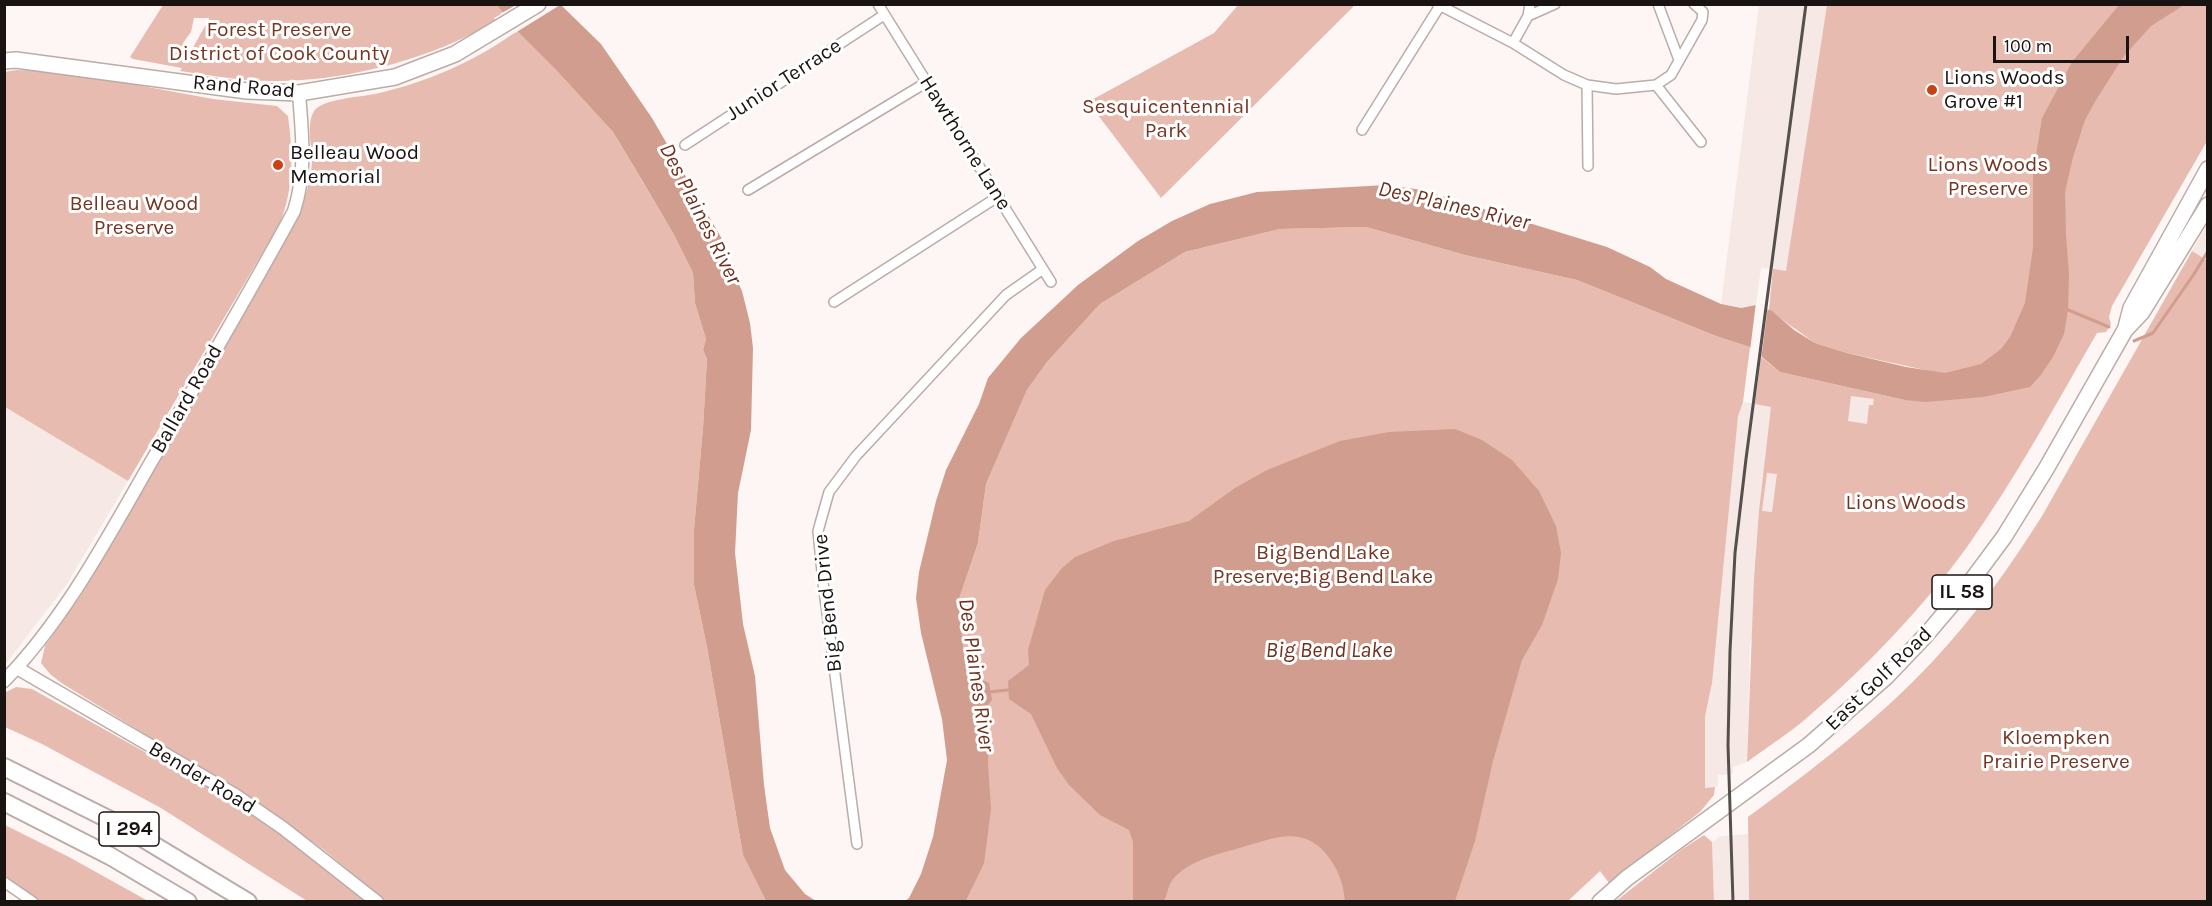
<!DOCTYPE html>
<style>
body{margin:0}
#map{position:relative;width:2212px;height:906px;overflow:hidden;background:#fdf6f4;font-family:Karla,sans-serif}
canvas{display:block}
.frame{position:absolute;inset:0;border:6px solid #191412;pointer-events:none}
.scale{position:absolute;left:1993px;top:36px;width:136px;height:27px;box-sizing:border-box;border:3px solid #191412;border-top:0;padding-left:8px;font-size:18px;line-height:21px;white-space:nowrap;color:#191412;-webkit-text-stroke:4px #fff;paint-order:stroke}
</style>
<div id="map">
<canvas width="2212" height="906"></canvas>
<div class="frame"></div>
<div class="scale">100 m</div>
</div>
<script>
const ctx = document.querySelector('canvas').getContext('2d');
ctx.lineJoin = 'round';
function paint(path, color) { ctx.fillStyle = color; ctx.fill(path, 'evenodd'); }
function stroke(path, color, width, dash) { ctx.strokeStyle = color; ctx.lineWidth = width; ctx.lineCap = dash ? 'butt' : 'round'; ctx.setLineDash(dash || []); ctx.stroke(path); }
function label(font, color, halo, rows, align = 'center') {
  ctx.font = font + ' Karla,sans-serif'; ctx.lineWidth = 6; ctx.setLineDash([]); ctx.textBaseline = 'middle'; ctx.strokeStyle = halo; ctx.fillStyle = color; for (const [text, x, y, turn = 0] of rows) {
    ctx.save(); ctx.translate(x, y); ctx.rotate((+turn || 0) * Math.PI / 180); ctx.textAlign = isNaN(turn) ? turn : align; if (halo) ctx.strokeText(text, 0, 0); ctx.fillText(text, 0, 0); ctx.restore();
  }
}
const built = new Path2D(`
 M1759 5H1827L1794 330 1769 310 1773 269 1761 268 1756 305 1741 308 1721 304Z
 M2207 225V261L2192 251Z
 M1761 357 1780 372 1905 400 1750 642 1747 762 1733 767V774L1718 775V787L1705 788V718L1697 490 1743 402 1755 404Z
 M5 407 128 481 67 584 5 665Z
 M1748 834 1749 901H1714L1712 842 1721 836Z`);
const green = new Path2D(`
 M497 4 503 13 494 18 496 21C435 57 352 80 281 81 247 82 214 76 180 71L182 68 133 59 130 57 163 5ZM194 18H209V19L191 51 183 43 191 32Z
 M1239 4 1355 5 1161 198 1088 102 1214 33Z
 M1827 5H2207V141L2112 306 2109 317 2111 324 2106 332 2097 333C2055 406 2015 479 1967 547 1922 609 1867 666 1809 716 1790 733 1767 747 1747 762L1754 579 1759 511 1771 407 1755 404 1761 357 1780 372 1905 400 1925 370 1847 353 1815 343 1769 310 1773 269 1786 271ZM1851 396 1874 399 1873 405H1869L1867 424 1848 421ZM1767 473 1777 474 1772 512 1762 511Z
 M517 31 557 71 613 132 673 233 693 273 695 303 706 339 703 350 707 359 703 428 694 529V585L707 647 743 855 766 901H386L324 850 262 806 63 684 51 675 41 663 45 646 81 595 126 518 292 227C302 206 311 185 312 161 312 146 306 125 314 111 322 99 360 97 375 94 425 83 476 61 517 31Z
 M17 70 66 72 213 99 277 106 288 116C293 153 294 188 280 223L128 481 5 407 4 72Z
 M1366 227 1465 255 1577 280 1716 336 1750 347 1743 402 1738 416 1712 683 1705 716V788L1715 787 1714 795 1700 812 1609 883 1600 871 1568 901H966L984 864 989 730 980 679 970 675 964 654 958 602 978 543 986 484 1027 390 1047 362 1100 304 1185 252 1280 229Z
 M2192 251 2208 261 2207 901H1749L1748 817C1813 769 1877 721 1933 661 1974 617 2010 567 2042 516Z
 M16 687 32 689 229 799 284 837 367 901H307L161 808 42 744 5 727 4 693Z
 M5 825 69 857 148 901H40L5 876Z
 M1704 835 1712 842 1714 901H1616L1681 850Z`);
const water = new Path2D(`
 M497 5H561L601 44 652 118 726 246 732 269 742 291 750 323 753 348 751 430 738 493 735 553 743 624 755 676 764 785 770 828 785 870 805 894 816 901H766L743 855 707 647 694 585V529L703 428 707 359 703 350 706 339 695 303 693 273 673 233 640 177 613 132 557 71 517 31Z
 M2119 5H2184L2151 26 2124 56 2096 100 2085 120 2073 157 2065 192 2066 235 2069 274 2068 310 2064 334 2053 357 2040 376 2030 387 1983 397 1926 402 1905 400 1780 372 1750 347 1716 336 1577 280 1465 255 1366 227 1280 229 1185 252 1100 304 1047 362 1027 390 986 484 978 543 958 602 964 654 970 674 989 683 992 700 985 709 989 730 988 763 991 809 984 864 966 901 904 902 909 898 921 874 933 837 947 760 942 719 921 633 916 598 919 572 936 501 946 470 979 404 988 378 1021 338 1078 285 1138 241 1172 221 1210 204 1257 192 1387 185 1422 190 1607 247 1650 267 1666 279 1721 304 1741 308 1756 305 1772 311 1794 330 1815 343 1847 353 1906 367 1945 373 1981 364 2001 349 2010 337 2025 303 2033 248V174L2042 118 2072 62Z
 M1455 429 1482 440 1512 460 1539 491 1556 526 1561 553 1558 579 1542 625 1522 660 1493 761 1475 841 1455 901H1345C1343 883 1339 870 1327 855 1302 825 1275 838 1243 847 1219 854 1183 861 1170 884 1168 889 1166 896 1164 901H1133V842L1129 830 1100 815 1069 785 1057 768 1031 714 1009 699 1008 681 1029 665 1028 650 1045 590 1062 568 1075 557 1114 541 1189 521 1235 488 1267 470 1340 441 1389 432Z`);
const pier = new Path2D(`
 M516 5H560L515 33 500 14Z
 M1756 302 1768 306 1761 360 1750 351Z`);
const stream = new Path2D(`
 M2066 309 2109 327
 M2134 341 2153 333 2194 274 2208 251
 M989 692 1008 690`);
const minor = new Path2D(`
 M878 4 1051 282
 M1437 4 1513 43 1564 75 1587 85 1616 89 1656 85 1671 75 1702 20 1703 12 1694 4
 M1658 4 1679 60
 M1528 16 1555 4
 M1513 43 1528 16 1530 4
 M1587 85 1588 166
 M1656 85 1701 142
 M1362 130 1441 4
 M685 145 884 15
 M748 190 927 82
 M834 302 999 196
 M857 844 823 582 818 531 829 492 856 456 1006 295 1043 269
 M4 882 33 902`);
const tertiary = new Path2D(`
 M17 668 235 795 283 828 377 902
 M4 681C66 618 110 533 154 457 201 375 249 294 294 211 307 170 302 135 299 93`);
const primary = new Path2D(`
 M4 61 16 60 247 91 299 93 395 77 455 54 538 4
 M2126 327 2131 308 2208 169
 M1600 902 1627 878 1809 745 1886 677 1926 635 1966 588 2004 537 2046 469 2125 330 2142 312 2208 205`);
const motorway = new Path2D(`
 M4 767 124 827 248 902
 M4 802 110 856 188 902`);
const rail = new Path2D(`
 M1733 902 1728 745 1730 651 1735 553 1746 459 1806 4`);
const markers = [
 [1932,90,6,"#ca4116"],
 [278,165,6,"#ca4116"]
];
const shields = [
 [1962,592,60],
 [129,829,60]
];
const shieldNames = [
 ["IL 58",1962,592],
 ["I 294",129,829]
];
const parkNames = [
 ["Forest Preserve",279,30],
 ["District of Cook County",279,54],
 ["Sesquicentennial",1166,107],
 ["Park",1166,131],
 ["Lions Woods",1988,165],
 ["Preserve",1988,189],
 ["Belleau Wood",134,204],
 ["Preserve",134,228],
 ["Lions Woods",1906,503],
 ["Big Bend Lake",1323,553],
 ["Preserve;Big Bend Lake",1323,577],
 ["Kloempken",2056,738],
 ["Prairie Preserve",2056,762]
];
const poiNames = [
 ["Lions Woods",1944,78],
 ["Grove #1",1944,102],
 ["Belleau Wood",290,153],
 ["Memorial",290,177]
];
const streetNames = [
 ["Junior Terrace",784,80,-33],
 ["Rand Road",244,87,5],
 ["Hawthorne Lane",965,143,58],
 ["Ballard Road",187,399,-60],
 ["Big Bend Drive",828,603,-96],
 ["East Golf Road",1879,679,-44],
 ["Bender Road",202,778,31]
];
const waterNames = [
 ["Des Plaines River",1454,206,13],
 ["Des Plaines River",700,214,63],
 ["Big Bend Lake",1329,651],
 ["Des Plaines River",976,675,82]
];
paint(built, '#f6e8e4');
paint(green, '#e7bbaf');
paint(water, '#d19d8f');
paint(pier, '#fdf6f4');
stroke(stream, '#d19d8f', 3);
stroke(minor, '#bbaca7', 12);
stroke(tertiary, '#bbaca7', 15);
stroke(primary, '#bbaca7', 18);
stroke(motorway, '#bbaca7', 20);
stroke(minor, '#fff', 9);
stroke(tertiary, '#fff', 12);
stroke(primary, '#fff', 15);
stroke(motorway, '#fff', 16);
stroke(rail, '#554f4d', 3);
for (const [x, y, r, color] of markers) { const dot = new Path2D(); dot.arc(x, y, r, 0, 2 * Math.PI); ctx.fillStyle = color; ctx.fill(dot); stroke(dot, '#fff', 2); }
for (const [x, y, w] of shields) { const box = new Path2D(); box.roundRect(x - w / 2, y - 17, w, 34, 4.5); ctx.fillStyle = '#fff'; ctx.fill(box); stroke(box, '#191412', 1.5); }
label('bold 20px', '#191412', null, shieldNames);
label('21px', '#753523', '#fff', parkNames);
label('21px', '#191412', '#fff', poiNames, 'left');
label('21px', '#191412', '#fff', streetNames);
label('italic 22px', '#70301e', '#fff', waterNames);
</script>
